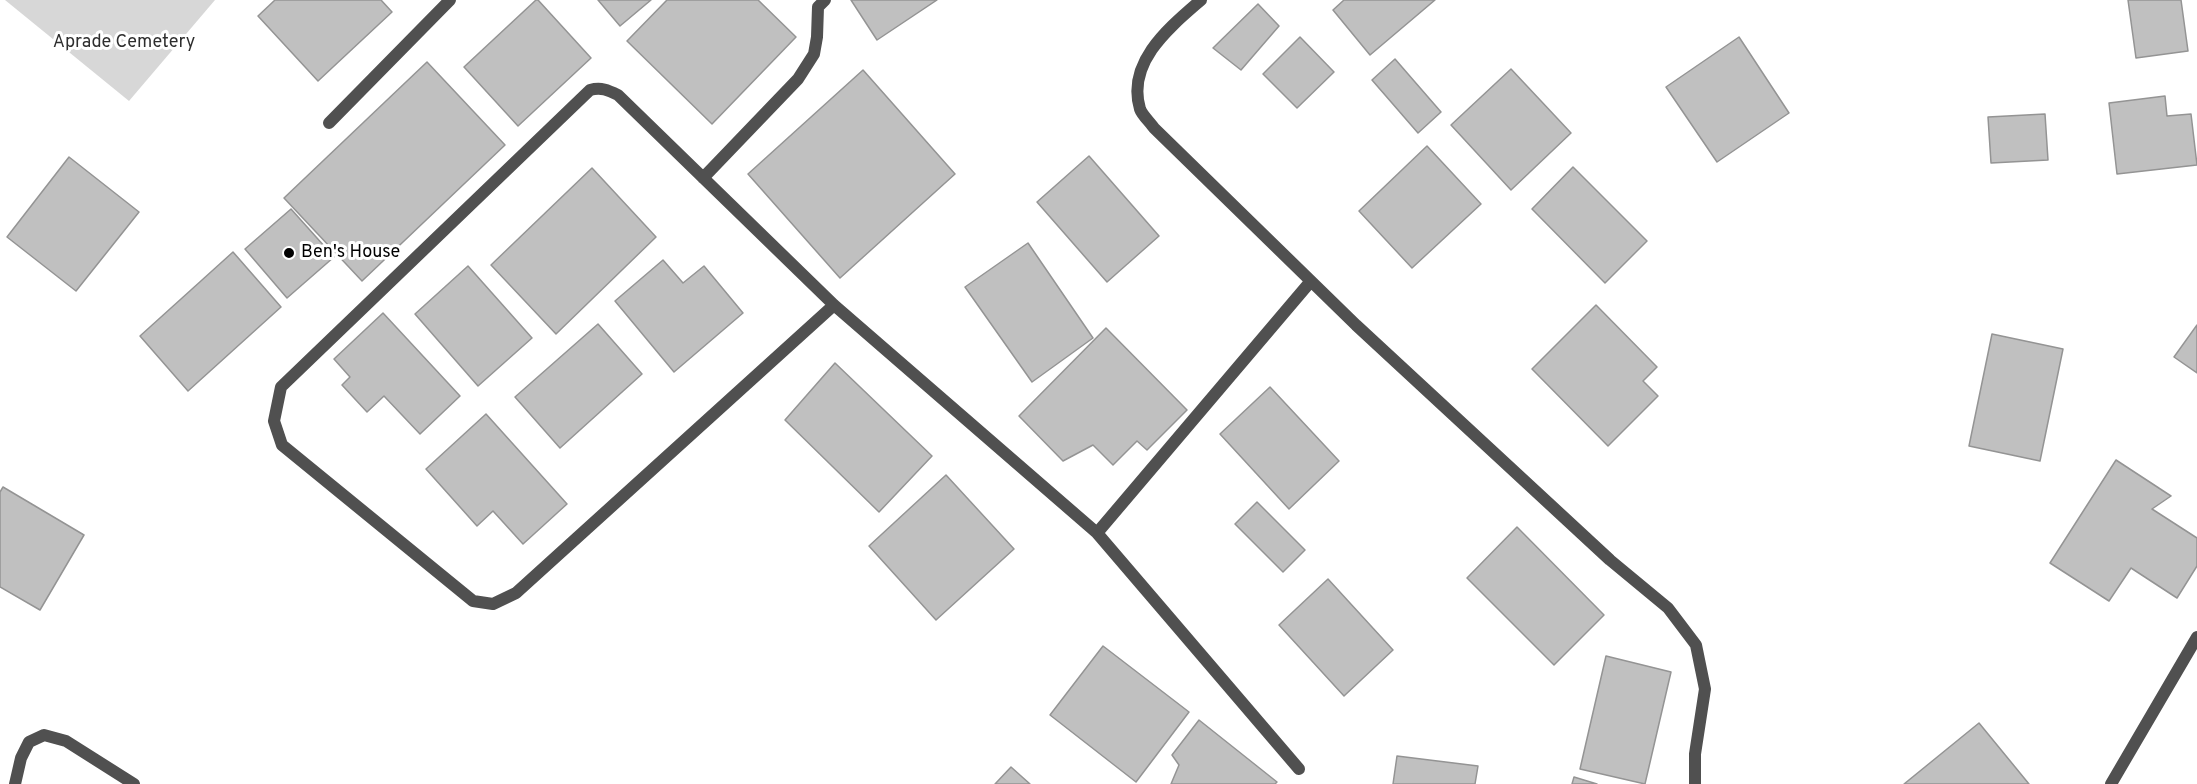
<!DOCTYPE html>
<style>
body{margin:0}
canvas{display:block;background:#fff}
</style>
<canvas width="2197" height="784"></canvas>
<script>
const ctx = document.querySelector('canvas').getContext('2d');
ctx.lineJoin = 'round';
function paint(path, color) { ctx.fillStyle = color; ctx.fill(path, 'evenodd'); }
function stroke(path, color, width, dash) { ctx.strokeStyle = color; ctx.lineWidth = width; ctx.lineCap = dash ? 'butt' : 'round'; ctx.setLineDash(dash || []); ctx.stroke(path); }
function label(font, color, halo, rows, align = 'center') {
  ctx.font = font + ' Overpass,sans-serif'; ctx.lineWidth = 6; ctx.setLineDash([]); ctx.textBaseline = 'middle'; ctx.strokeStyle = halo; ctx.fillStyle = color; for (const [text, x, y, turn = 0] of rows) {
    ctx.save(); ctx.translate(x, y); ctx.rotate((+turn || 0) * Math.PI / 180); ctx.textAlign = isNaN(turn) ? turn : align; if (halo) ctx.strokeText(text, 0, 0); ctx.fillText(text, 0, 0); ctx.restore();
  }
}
const green = new Path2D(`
 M5 0H215L129 101Z`);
const building = new Path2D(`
 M275 0H381L392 12 318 81 258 16Z
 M536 0H538L591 58 518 126 464 67Z
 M598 0H651L620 26Z
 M667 0H758L796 37 712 124 627 41Z
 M851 0H937L877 40Z
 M1344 0H1435L1370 55 1333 10Z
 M2128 0H2181L2188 51 2136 58Z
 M1258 4 1279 26 1241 70 1213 48Z
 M1300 37 1334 72 1297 108 1263 74Z
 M1739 37 1789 113 1717 162 1666 87Z
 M1395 59 1441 112 1418 133 1372 80Z
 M427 62 505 145 362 281 284 198Z
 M1511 69 1571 133 1511 190 1451 125Z
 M863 70 955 174 840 278 748 174Z
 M2165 96 2167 116 2191 114 2197 165 2117 174 2109 103Z
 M2045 114 2048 160 1991 163 1988 117Z
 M1427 146 1481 204 1412 268 1359 211Z
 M1089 156 1159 236 1107 282 1037 202Z
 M69 157 139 212 76 291 7 237Z
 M1573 167 1647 241 1605 283 1532 209Z
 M592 168 656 237 556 334 491 265Z
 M291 209 334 257 287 298 245 249Z
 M1028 243 1093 338 1032 382 965 287Z
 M233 252 281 307 188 391 140 336Z
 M663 260 683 283 704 266 743 313 674 372 615 301Z
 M468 266 532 338 478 386 415 314Z
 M1596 305 1657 367 1643 381 1658 396 1608 446 1532 369Z
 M383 313 460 396 420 434 384 396 367 412 342 385 350 377 334 359Z
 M598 324 642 374 560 448 515 397Z
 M2197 325V373L2174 357Z
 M1106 328 1187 410 1147 450 1137 441 1113 465 1093 445 1063 461 1019 416Z
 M1992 334 2063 349 2040 461 1969 446Z
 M835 363 932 456 879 512 785 420Z
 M1270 387 1339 461 1289 509 1220 434Z
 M486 414 567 504 523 544 493 511 477 526 426 469Z
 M2116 460 2171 496 2152 509 2197 538V566L2177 598 2131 568 2109 601 2050 563Z
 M946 475 1014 549 936 620 869 546Z
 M3 487 84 535 40 610 0 587V492Z
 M1257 502 1305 550 1283 572 1235 524Z
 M1517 527 1604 615 1554 665 1467 578Z
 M1328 579 1393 650 1344 696 1279 625Z
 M1103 646 1189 712 1136 782 1050 715Z
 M1606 656 1671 672 1645 784 1580 769Z
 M1199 720 1277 782 1275 784H1171L1179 765 1172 755Z
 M1979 723 2029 784H1904Z
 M1397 756 1478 766 1475 784H1393Z
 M1011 767 1030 784H995Z
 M1574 777 1597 784H1572Z`);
const street = new Path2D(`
 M1201 0C1170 27 1126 62 1140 109 1142 115 1150 122 1154 128L1356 325 1610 560 1668 608 1696 645 1705 689 1695 754V784
 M329 123 450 0
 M703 178 798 79 814 54 817 37 818 7 825 0
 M834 305 516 593 493 604 473 601 282 445 274 421 281 387 590 90C601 87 608 90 618 95L834 305 1097 533 1299 769
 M1097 533 1311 281
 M15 784 21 758 29 742 44 735 66 741 134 784
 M2111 784 2197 637`);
const markers = [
 [289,253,6,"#000"]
];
const parkNames = [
 ["Aprade Cemetery",124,43]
];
const poiNames = [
 ["Ben's House",301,253]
];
paint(green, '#d7d7d7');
paint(building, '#c0c0c0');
stroke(building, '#949494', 1.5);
stroke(street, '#505050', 12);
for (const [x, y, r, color] of markers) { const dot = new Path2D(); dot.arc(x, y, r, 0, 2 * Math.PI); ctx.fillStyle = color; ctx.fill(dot); stroke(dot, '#fff', 2); }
label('18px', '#2e2e2e', '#fff', parkNames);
label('18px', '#000', '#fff', poiNames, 'left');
</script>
